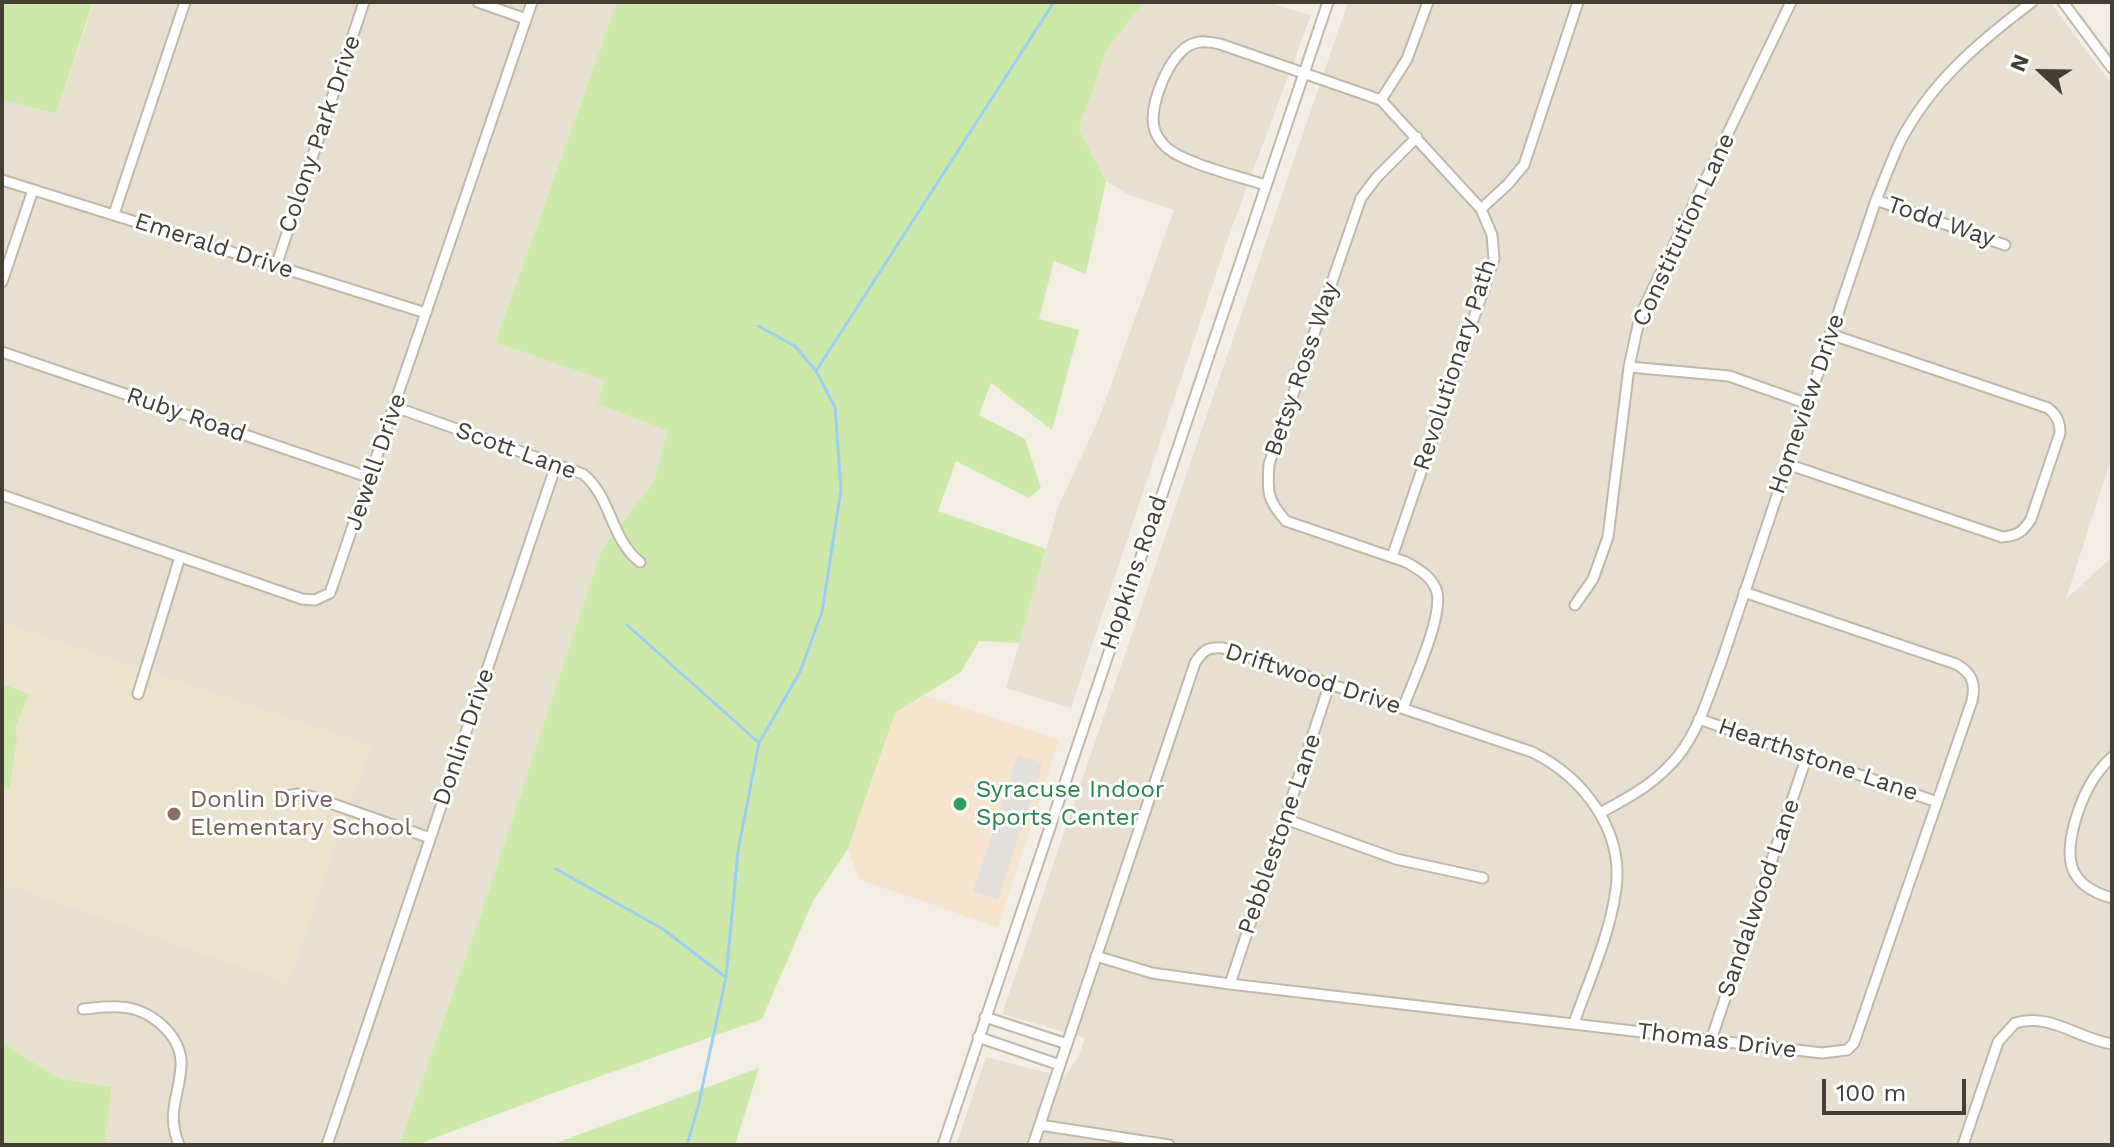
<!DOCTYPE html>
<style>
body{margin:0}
#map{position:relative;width:2114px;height:1147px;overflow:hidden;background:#f2eee3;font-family:"Work Sans",sans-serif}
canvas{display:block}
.frame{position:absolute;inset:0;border:4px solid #443e33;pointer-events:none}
.north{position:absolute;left:2002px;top:32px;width:80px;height:80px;-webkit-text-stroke:6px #fff;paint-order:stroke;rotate:292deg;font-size:22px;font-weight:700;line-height:32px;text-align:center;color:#443e33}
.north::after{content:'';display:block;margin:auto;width:28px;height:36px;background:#443e33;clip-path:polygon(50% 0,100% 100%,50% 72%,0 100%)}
.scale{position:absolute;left:1822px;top:1079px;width:144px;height:36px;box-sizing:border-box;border:4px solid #443e33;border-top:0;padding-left:10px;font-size:24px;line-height:28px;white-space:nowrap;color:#443e33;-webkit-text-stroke:6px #fff;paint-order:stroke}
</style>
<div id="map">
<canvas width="2114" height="1147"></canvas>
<div class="frame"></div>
<div class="north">N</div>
<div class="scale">100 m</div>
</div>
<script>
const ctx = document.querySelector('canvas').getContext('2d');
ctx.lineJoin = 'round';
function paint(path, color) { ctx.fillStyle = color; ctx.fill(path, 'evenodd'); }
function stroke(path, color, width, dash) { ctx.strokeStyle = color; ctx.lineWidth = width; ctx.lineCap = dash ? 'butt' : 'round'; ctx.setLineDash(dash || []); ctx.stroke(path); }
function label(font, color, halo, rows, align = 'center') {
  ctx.font = font + ' "Work Sans",sans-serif'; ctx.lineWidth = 6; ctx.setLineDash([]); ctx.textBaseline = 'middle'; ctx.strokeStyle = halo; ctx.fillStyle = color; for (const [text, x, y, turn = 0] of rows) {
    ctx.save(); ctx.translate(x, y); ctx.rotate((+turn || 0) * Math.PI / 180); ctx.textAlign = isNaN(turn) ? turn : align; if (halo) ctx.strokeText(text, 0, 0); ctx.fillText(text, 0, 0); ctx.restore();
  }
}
const residential = new Path2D(`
 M94 2H617L495 343 604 380 598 404 669 431 654 481 602 549 479 920 399 1145H121L105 1143 112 1088 60 1079 2 1042V100L56 114Z
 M1144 2H1265L1311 15 1231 230 1071 708 1006 688 1059 505 1098 421 1174 210 1127 194 1106 181 1079 129 1107 50Z
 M1348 2H2050L2112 85V456L2066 599 2112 557V1145H956L986 1057 1064 1077 1078 1058 1085 1038 1002 1014Z`);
const commercial = new Path2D(`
 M926 696 1059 740 998 927 860 880 848 849 895 712Z`);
const education = new Path2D(`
 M2 622 371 745 288 984 2 883Z`);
const green = new Path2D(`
 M2 2H93L56 114 2 100Z
 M617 2H1144L1107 50 1079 129 1106 181 1086 274 1054 261 1039 319 1079 330 1052 430 991 383 979 415 1025 439 1041 488 1029 498 956 461 938 511 1046 549 1019 643 979 641 961 672 895 713 848 849 813 901 762 1019 567 1088 416 1145H399L479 920 602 549 654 481 668 431 598 404 604 380 495 343Z
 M2 684 29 694 15 728 17 736 10 788 2 786Z
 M2 1042 60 1079 112 1087 105 1142 121 1145H2Z
 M759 1068 735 1145H551Z`);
const parking = new Path2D(`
 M1018 755 1043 763 998 900 973 891 995 825 1002 827 1007 812 1000 809Z`);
const stream = new Path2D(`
 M758 326 795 346 816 371
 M627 625 758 742
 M556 869 663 929 724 976
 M687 1145 698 1107 726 977 738 851 759 743 800 672 822 612 841 490 835 407 816 371 1054 2`);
const minor = new Path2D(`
 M478 2 526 19
 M2063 2 2112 68
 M1381 100 1407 59 1428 2
 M2 180 426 313
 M1265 185C1241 177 1183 163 1166 147 1161 142 1155 134 1154 127 1149 104 1169 56 1190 45 1200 40 1210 42 1220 44L1381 100 1481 209 1492 235 1494 259 1392 557
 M1876 200 2005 245
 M1481 209 1508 184 1524 165 1578 2
 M114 214 185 2
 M276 266 364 2
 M2 282 33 190
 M2 352 371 478
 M1629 367 1729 376 1808 404
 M395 407 583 474C611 496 611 540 640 562
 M1787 464 2002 537C2017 536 2023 532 2031 519L2060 433C2060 422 2057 415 2048 408L1830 334
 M2 495 302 599 315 600 330 593 532 2
 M1575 605 1593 579 1608 537 1629 367 1640 316 1791 2
 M138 694 180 557
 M1403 708C1413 681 1443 618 1437 592 1433 577 1418 569 1406 562L1286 521C1267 500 1267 492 1269 464L1361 198 1377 177 1417 137
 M1699 719 1937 802
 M2112 757C2094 773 2084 793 2077 815 2064 856 2065 885 2112 898
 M286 796 299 794 313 797 430 838
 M1600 813C1624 800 1649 787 1668 767 1697 740 1708 696 1722 660L1876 200C1884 181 1891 161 1900 142 1931 82 1979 42 2032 2
 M1285 819 1396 859 1483 878
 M1096 956 1152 973 1230 984 1822 1053 1847 1050 1854 1043 1972 701C1976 683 1972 673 1956 664L1744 592
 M1230 984 1330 683
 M83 1009C95 1008 108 1006 120 1007 150 1008 183 1036 181 1066 179 1098 166 1112 179 1145
 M985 1017 1067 1044
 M978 1037 1060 1065
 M1711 1040 1807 756
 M1040 1125 1169 1145
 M327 1145 556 465
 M943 1145 1328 2
 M1033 1145 1195 663C1203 650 1208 647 1223 648L1532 752C1583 777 1624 830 1616 889 1610 935 1589 980 1574 1023
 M1963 1145 1998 1042 2015 1023C2050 1012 2078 1039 2112 1044`);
const markers = [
 [960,804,8,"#2e9e5b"],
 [174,814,8,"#8d6e63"]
];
const streetNames = [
 ["Colony Park Drive",320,134,-71],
 ["Todd Way",1941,222,19],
 ["Constitution Lane",1684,230,-65],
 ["Emerald Drive",214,246,18],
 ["Revolutionary Path",1455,365,-72],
 ["Betsy Ross Way",1302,369,-71],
 ["Homeview Drive",1807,404,-71],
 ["Ruby Road",186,415,19],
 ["Scott Lane",516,451,20],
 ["Jewell Drive",376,462,-71],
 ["Hopkins Road",1134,573,-71],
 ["Driftwood Drive",1313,679,18],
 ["Donlin Drive",464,737,-71],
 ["Hearthstone Lane",1818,760,19],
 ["Pebblestone Lane",1280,834,-71],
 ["Sandalwood Lane",1759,898,-71],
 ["Thomas Drive",1717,1041,7]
];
const leisureNames = [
 ["Syracuse Indoor",976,790],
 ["Sports Center",976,818]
];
const educationNames = [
 ["Donlin Drive",190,800],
 ["Elementary School",190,828]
];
paint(residential, '#e7e0d1');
paint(commercial, '#f6e4cd');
paint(education, '#ece3cc');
paint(green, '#cde9aa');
paint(parking, '#e3e0dc');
stroke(stream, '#9cd0f3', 3);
stroke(minor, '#c1b8a9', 13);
stroke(minor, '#fff', 9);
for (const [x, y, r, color] of markers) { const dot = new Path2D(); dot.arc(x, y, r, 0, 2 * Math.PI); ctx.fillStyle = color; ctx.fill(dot); stroke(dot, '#fff', 3); }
label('24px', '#443e33', '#fff', streetNames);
label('24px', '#27864d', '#fff', leisureNames, 'left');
label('24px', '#785e54', '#fff', educationNames, 'left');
</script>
